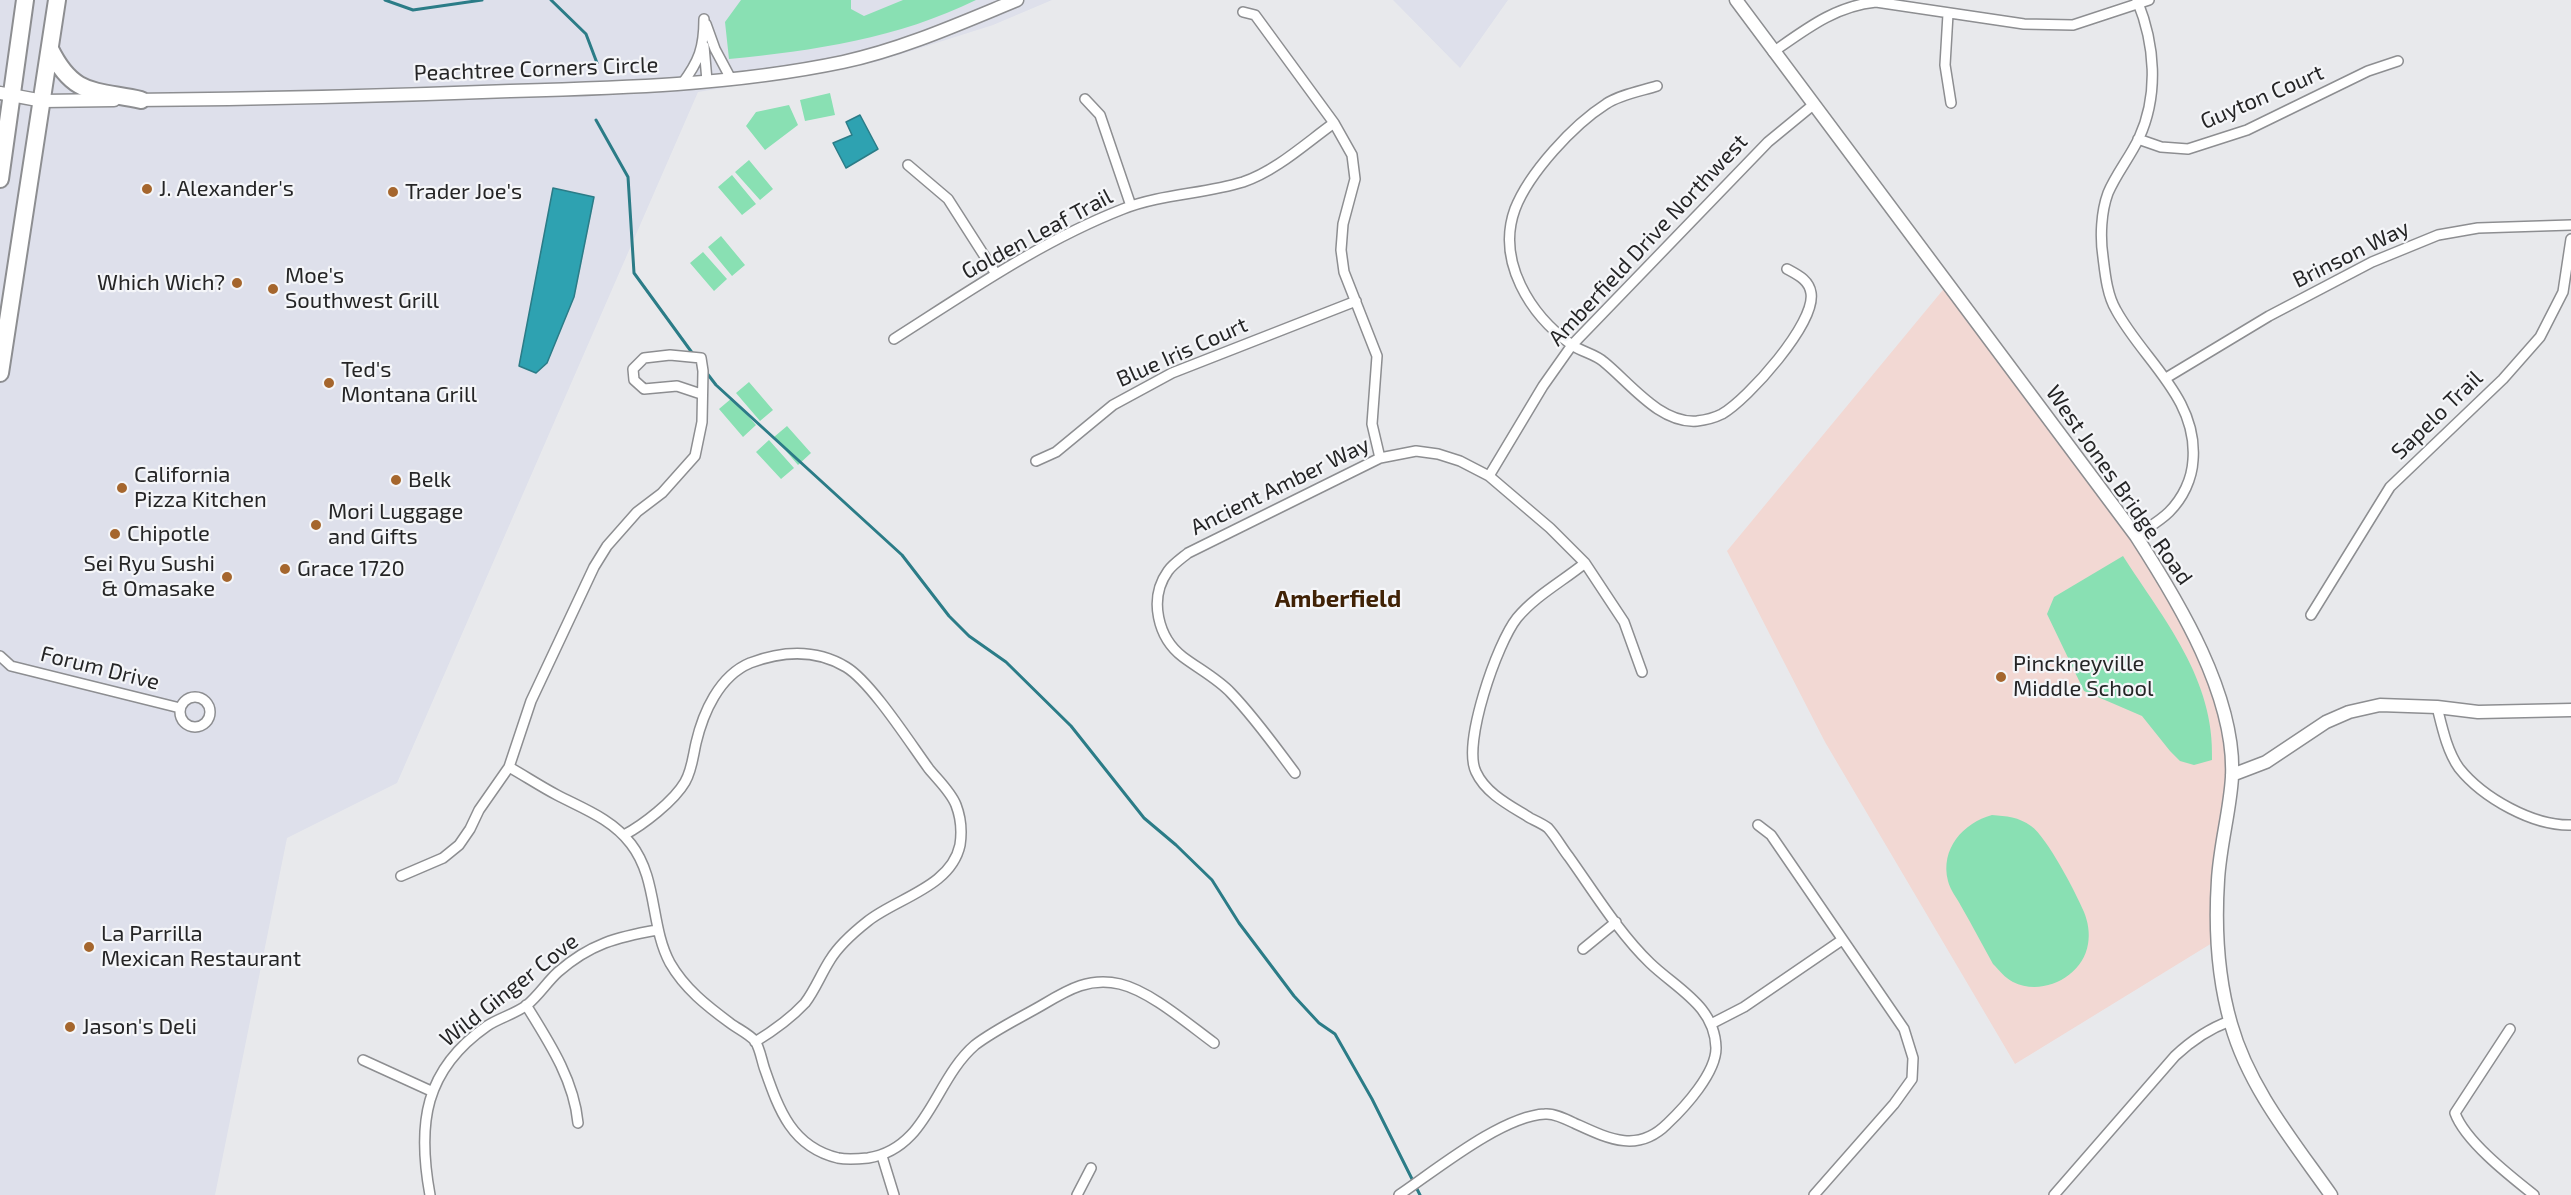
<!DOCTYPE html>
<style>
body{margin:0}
canvas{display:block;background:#e8e9ec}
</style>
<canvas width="2571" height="1195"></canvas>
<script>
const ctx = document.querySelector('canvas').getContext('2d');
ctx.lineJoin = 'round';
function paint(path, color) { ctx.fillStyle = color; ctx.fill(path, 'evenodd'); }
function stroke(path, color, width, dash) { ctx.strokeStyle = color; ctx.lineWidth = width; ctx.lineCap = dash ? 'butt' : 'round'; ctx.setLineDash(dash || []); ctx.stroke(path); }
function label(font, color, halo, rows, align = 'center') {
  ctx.font = font + ' "Exo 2",sans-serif'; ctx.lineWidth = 4.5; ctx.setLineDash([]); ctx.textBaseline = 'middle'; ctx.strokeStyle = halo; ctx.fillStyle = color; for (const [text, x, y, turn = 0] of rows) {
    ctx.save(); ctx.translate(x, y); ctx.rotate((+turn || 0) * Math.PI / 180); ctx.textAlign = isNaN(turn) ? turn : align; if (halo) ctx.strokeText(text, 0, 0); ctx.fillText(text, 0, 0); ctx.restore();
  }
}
const built = new Path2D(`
 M0 0H1052L993 25 876 62 698 92 397 783 287 838 215 1195H0Z
 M1393 0H1508L1460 68Z`);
const education = new Path2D(`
 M1947 285 2128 527 2201 650 2229 744 2217 940 2015 1064 1825 742 1727 551Z`);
const green = new Path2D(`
 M741 0H851V9L864 16 903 0H976C899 38 813 51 729 59L725 22Z
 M830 93 835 115 805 121 800 100Z
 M789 105 798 125 765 150 746 126 756 112Z
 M749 160 773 189 760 200 735 172Z
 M732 175 756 204 742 215 718 187Z
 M721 236 745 265 732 276 708 247Z
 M703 252 727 279 714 291 690 263Z
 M749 382 773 410 760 421 736 393Z
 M732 398 756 425 743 437 719 409Z
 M787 426 811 453 798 465 774 437Z
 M769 440 794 468 781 479 756 452Z
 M2123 556C2164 620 2215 679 2212 760L2194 765 2180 761 2170 751 2142 716 2084 691 2047 614 2054 597Z
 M1992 815C2006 816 2019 817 2031 826 2047 837 2076 893 2084 912 2088 922 2090 933 2088 944 2083 976 2043 997 2013 982 2005 978 1999 970 1993 964 1982 944 1972 925 1961 906 1957 898 1950 890 1948 881 1940 849 1963 823 1992 815Z`);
const water = new Path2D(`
 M860 115 878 149 846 168 833 143 852 135 846 122Z
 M553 188 594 197 574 297 547 363 536 373 519 366Z`);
const stream = new Path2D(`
 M385 0 413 10 482 0
 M551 0 586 34 597 63
 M596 120 628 177 634 273 693 354
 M706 372 716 385 902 555 949 616 969 636 1006 662 1071 726 1144 818 1176 845 1212 880 1239 923 1294 996 1319 1023 1335 1034 1372 1099 1420 1195`);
const minor = new Path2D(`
 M1243 12 1255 15 1334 123 1352 155 1355 179 1343 224 1341 250 1344 272 1377 356 1372 424 1380 458
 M1948 14 1945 65 1951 103
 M706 24 715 49 731 79
 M704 46 707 81
 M1773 52C1806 29 1835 6 1876 2L2024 24 2073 25 2149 0
 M682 84C699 61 704 48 704 19
 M1657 86C1641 91 1619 95 1606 104 1573 125 1529 173 1515 209 1496 261 1530 315 1572 345 1582 352 1595 354 1604 362 1630 383 1660 424 1697 421 1706 420 1714 418 1722 414 1748 399 1816 323 1811 293 1809 280 1798 275 1787 269
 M1085 99 1100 115 1131 206
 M2138 139 2161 147 2188 149 2247 130 2368 71 2398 61
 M908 165 948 199 996 274
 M894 339C968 292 1041 241 1123 209 1161 194 1204 194 1243 182 1276 171 1306 143 1334 123
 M2166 378 2269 316 2372 262 2438 235 2478 228 2571 225
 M1036 461 1056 452 1113 405 1172 373 1356 301
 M1489 476 1543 386 1572 345 1768 142 1813 105
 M2136 536C2146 529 2160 521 2169 512 2183 498 2192 479 2193 460 2198 398 2143 360 2116 310 2107 295 2105 273 2103 257 2100 237 2101 212 2108 193 2116 174 2130 157 2139 138 2159 94 2155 44 2137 0
 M2311 615 2390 487 2503 379 2540 337 2563 292 2571 239
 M0 656 11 666 180 708
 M180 712a15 15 0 1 1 30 0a15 15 0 1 1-30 0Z
 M2437 707C2442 727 2447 751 2459 768 2483 798 2533 826 2571 825
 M509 767C525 776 540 786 557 795 584 809 612 819 631 844 658 879 650 926 670 963 685 989 707 1006 730 1023 738 1029 749 1034 755 1041 760 1048 762 1062 765 1070 779 1110 792 1147 838 1158 848 1160 858 1159 868 1158 928 1149 934 1080 975 1045 996 1029 1022 1017 1044 1004 1069 989 1090 977 1120 984 1150 991 1188 1024 1214 1043
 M1295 773C1274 745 1255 718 1231 693 1218 679 1199 669 1183 657 1158 638 1148 599 1168 571 1173 564 1182 558 1188 553L1380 458 1416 451 1438 454 1460 461 1489 476 1550 528 1585 563 1624 622 1642 672
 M1758 825 1771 835 1904 1029 1913 1058 1912 1079 1894 1104 1814 1195
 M624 835C643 825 674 801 685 782 692 770 693 756 696 743 703 713 719 676 750 663 782 651 816 649 846 667 871 682 910 743 929 769 938 780 951 792 956 805 961 818 962 832 960 845 951 887 897 898 868 921 854 932 839 945 830 960 821 974 815 990 805 1003 791 1018 773 1031 755 1042
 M401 876 443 858 459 845 470 829 479 810 509 767 531 701 594 567 607 546 637 512 662 493 695 456 702 422 703 371 701 358 670 355 644 358 633 369 634 380 644 389 677 386 701 394
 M1583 949 1616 922
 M526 1005C549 1042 574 1080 578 1123
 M1711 1024 1744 1007 1842 940
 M2510 1029 2455 1113C2465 1141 2510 1176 2534 1195
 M363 1060 431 1091
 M882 1156 894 1195
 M430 1195C417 1124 424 1070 487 1026 499 1018 515 1014 527 1005 539 995 547 982 558 972 590 944 617 937 657 930
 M1077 1195 1091 1168
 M1399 1195C1436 1170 1502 1116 1545 1114 1554 1113 1566 1119 1574 1123 1607 1138 1637 1154 1667 1124 1685 1107 1716 1073 1716 1048 1715 1006 1677 989 1650 963 1619 933 1594 892 1569 857 1562 848 1556 837 1548 828 1543 824 1536 821 1530 818 1511 806 1486 794 1476 772 1462 744 1497 643 1517 618 1535 596 1563 581 1585 563
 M2054 1195 2175 1056C2191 1041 2208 1029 2230 1021`);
const tertiary = new Path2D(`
 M1736 0 2136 536C2178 601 2236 696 2232 777 2230 811 2220 845 2218 880 2215 926 2218 979 2231 1024 2249 1088 2293 1141 2331 1195
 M0 93 43 101 114 100
 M134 100C259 99 385 96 510 91 621 88 733 85 843 62 903 49 961 23 1017 0
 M2232 775 2266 762 2326 722 2349 712 2380 705 2437 707 2478 712 2571 710`);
const trunk = new Path2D(`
 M50 49C73 96 94 90 141 100
 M0 179 25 0
 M0 373 57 0`);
const markers = [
 [147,189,6,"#a5662d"],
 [393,192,6,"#a5662d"],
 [237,283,6,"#a5662d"],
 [273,289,6,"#a5662d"],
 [329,383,6,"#a5662d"],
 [396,480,6,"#a5662d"],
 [122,488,6,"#a5662d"],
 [316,525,6,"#a5662d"],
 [115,534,6,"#a5662d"],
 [285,569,6,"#a5662d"],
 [227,577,6,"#a5662d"],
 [2001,677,6,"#a5662d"],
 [89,947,6,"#a5662d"],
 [70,1027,6,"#a5662d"]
];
const streetNames = [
 ["Peachtree Corners Circle",536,69,-2],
 ["Guyton Court",2262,97,-23],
 ["Golden Leaf Trail",1037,234,-28],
 ["Amberfield Drive Northwest",1648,240,-47],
 ["Brinson Way",2351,254,-26],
 ["Blue Iris Court",1182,352,-24],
 ["Sapelo Trail",2437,415,-44],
 ["West Jones Bridge Road",2119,485,55],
 ["Ancient Amber Way",1280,486,-26],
 ["Forum Drive",100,668,14],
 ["Wild Ginger Cove",509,990,-38]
];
const poiNames = [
 ["J. Alexander's",159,189],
 ["Trader Joe's",405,192],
 ["Moe's",285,276],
 ["Southwest Grill",285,301],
 ["Which Wich?",225,283,"right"],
 ["Ted's",341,370],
 ["Montana Grill",341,395],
 ["California",134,475],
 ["Pizza Kitchen",134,500],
 ["Belk",408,480],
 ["Mori Luggage",328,512],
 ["and Gifts",328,537],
 ["Chipotle",127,534],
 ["Sei Ryu Sushi",215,564,"right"],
 ["& Omasake",215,589,"right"],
 ["Grace 1720",297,569],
 ["Pinckneyville",2013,664],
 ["Middle School",2013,689],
 ["La Parrilla",101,934],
 ["Mexican Restaurant",101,959],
 ["Jason's Deli",82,1027]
];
const neighbourhoodNames = [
 ["Amberfield",1338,599]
];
paint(built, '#dee0eb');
paint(education, '#f2d8d3');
paint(green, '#89e0b3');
paint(water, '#2ea2b1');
stroke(water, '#2b7c87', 1.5);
stroke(stream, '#2b7c87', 3);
stroke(minor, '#8d8e91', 12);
stroke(tertiary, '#8d8e91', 15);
stroke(trunk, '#8d8e91', 20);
stroke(minor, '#fff', 9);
stroke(tertiary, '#fff', 12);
stroke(trunk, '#fff', 16);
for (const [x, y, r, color] of markers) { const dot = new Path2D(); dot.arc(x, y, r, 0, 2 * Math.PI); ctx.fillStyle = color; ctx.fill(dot); stroke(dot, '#f5f6f9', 2); }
label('22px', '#252526', '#f5f6f9', streetNames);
label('22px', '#252526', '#f5f6f9', poiNames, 'left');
label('bold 24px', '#402206', '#f5f6f9', neighbourhoodNames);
</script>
